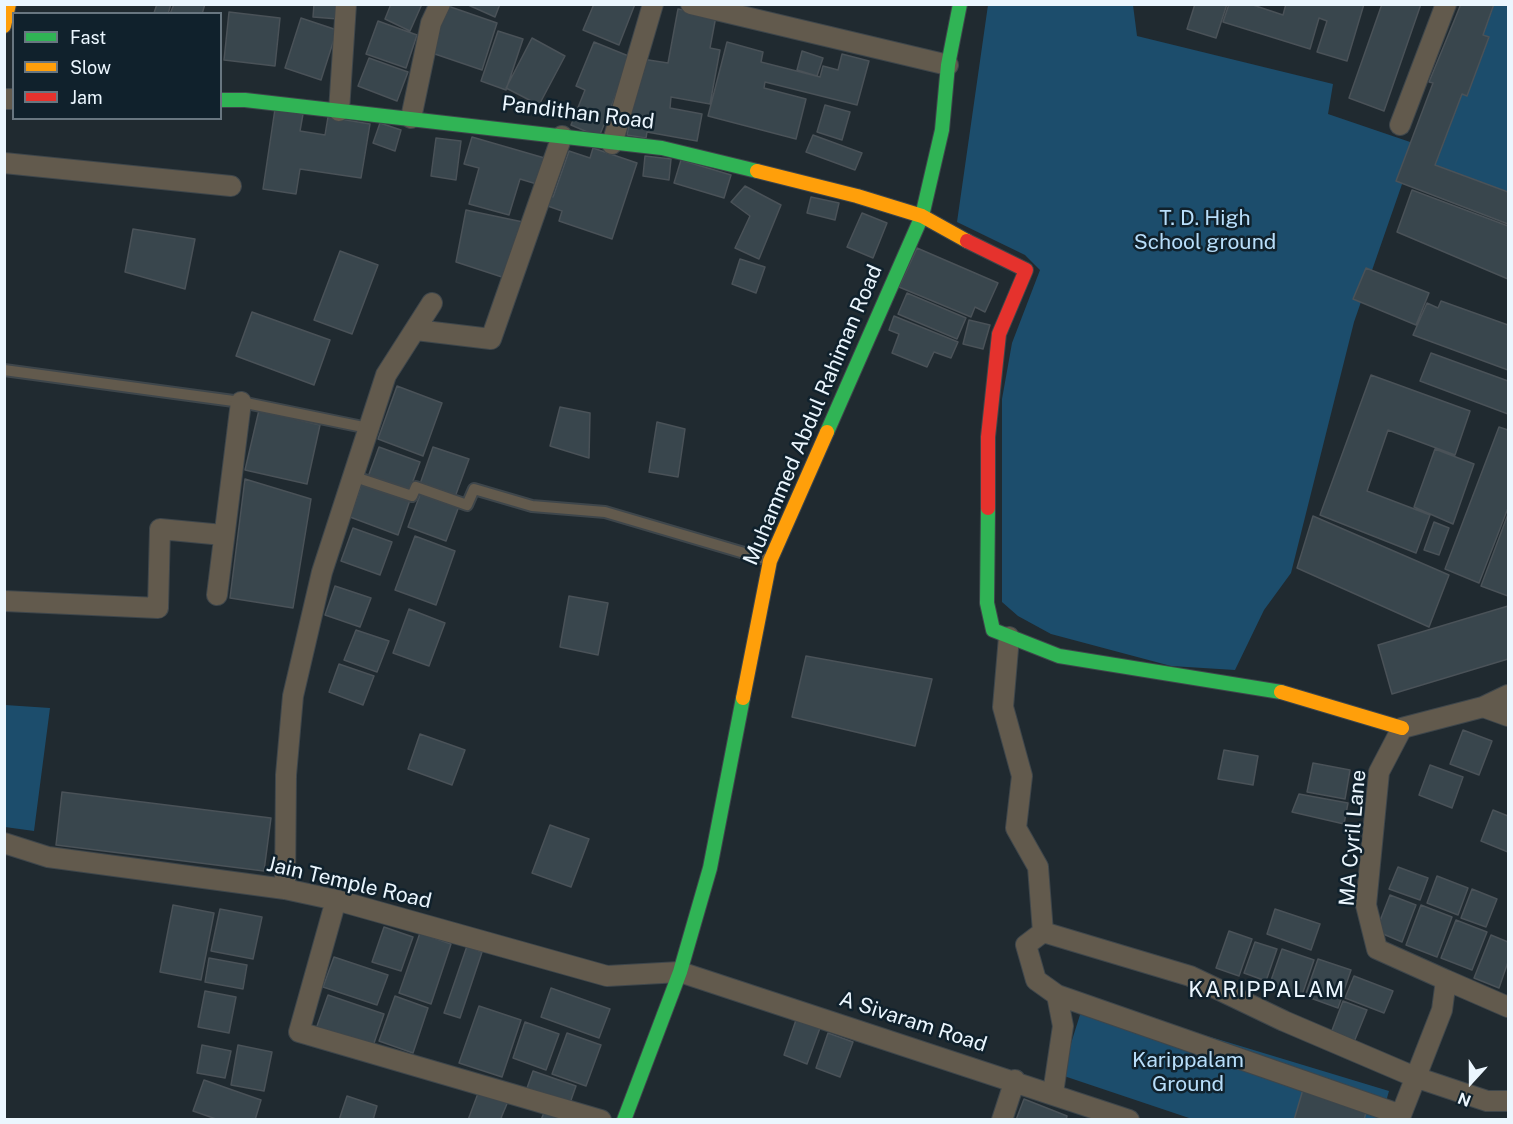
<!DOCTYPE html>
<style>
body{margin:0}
#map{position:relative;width:1513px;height:1124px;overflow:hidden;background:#202a30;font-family:"Public Sans",sans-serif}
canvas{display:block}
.frame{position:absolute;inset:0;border:6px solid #ebf6fe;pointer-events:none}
.legend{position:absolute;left:12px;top:12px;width:210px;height:108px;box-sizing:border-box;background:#10212c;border:2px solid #687680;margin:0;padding:8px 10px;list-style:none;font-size:18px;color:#ebf6fe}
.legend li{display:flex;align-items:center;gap:12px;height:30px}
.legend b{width:30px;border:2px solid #687680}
.north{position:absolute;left:1441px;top:1052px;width:60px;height:60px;-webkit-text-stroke:4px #10212c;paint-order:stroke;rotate:201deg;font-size:16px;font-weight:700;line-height:24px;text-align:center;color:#ebf6fe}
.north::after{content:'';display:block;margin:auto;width:21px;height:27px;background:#ebf6fe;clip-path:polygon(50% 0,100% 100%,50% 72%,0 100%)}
</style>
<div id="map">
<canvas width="1513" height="1124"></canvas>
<div class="frame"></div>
<ul class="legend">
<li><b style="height:8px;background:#30b455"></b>Fast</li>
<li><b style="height:8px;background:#ff9f0a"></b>Slow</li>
<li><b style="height:8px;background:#e5322d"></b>Jam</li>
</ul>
<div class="north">N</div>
</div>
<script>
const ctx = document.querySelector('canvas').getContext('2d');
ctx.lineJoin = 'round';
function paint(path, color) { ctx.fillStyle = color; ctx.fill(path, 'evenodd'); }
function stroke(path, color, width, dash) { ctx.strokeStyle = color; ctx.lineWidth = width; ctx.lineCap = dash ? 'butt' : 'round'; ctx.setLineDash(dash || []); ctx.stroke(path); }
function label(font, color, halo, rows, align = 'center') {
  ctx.font = font + ' "Public Sans",sans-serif'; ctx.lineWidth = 5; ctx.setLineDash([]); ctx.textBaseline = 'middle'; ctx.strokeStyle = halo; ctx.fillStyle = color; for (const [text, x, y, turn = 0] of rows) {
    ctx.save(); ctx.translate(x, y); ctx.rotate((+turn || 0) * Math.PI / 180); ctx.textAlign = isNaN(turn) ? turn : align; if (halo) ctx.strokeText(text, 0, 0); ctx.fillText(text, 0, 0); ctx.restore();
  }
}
const green = new Path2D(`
 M988 5H1133L1137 36 1333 84 1328 114 1416 144 1354 322 1291 573 1264 610 1235 670 1171 666 1051 634 1018 616 1002 602V399L1012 343 1040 270 1025 255 957 222Z
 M1494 5H1508V192L1435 165 1462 94 1467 95 1489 37 1483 35Z
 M5 705 50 708 34 831 5 827Z
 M1085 999 1389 1091 1381 1119 1195 1120 1061 1075Z`);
const building = new Path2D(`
 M157 4H171L168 14 154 13Z
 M174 4H205L202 14H170Z
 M314 4H340L338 19 313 17Z
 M391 4H422L410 31 385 19Z
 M466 4H500L495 17Z
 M594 4H635L619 45 583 30Z
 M1195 4H1227L1216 38 1187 29Z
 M1229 4H1250L1283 15 1286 4H1364L1347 61 1317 52 1327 21 1319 18 1310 49 1223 22Z
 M1382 4H1421L1384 111 1349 98Z
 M1461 4H1494L1483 35 1489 37 1467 96 1462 94 1435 165 1508 192V224L1396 181 1433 83 1429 82Z
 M445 5 497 23 482 70 429 52Z
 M678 9 716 16 710 48 720 50 710 104 671 97 670 108 702 114 697 141 647 132 646 138 627 135 642 59 668 63Z
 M229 12 280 18 275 66 224 60Z
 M301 18 337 30 321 80 285 68Z
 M378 21 417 35 406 68 366 54Z
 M498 31 523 39 506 90 481 81Z
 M532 38 565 56 539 105 506 88Z
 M594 42 631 57 599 137 571 125 585 90 576 86Z
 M727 42 763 52 761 62 820 77 823 66 838 70 842 54 869 61 857 105 765 82 764 88 806 99 796 139 708 116Z
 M802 51 823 58 817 76 797 70Z
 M369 58 408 72 397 101 358 86Z
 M825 105 850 112 842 140 817 132Z
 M275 109 303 114 300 131 325 135 328 117 370 124 361 178 300 169 296 194 263 189Z
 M380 123 401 130 395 151 373 143Z
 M813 135 862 153 855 170 806 152Z
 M472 137 548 159 540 185 520 179 509 215 469 204 479 168 464 164Z
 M436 138 461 141 456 180 431 176Z
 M593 148 637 163 612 239 559 221 562 211 542 204 546 194 553 197 569 151 590 158Z
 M645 156 671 159 669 180 643 176Z
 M681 160 731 175 724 198 674 183Z
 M745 186 781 205 759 259 735 248 750 216 731 202Z
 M1412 190 1508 226V279L1397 232Z
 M811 197 839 203 835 220 807 213Z
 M466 210 523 222 505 278 456 262Z
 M862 213 887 223 873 258 847 247Z
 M133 229 195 239 185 289 125 272Z
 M917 248 998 283 985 312 975 307 971 317 899 287Z
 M340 251 378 265 352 334 314 320Z
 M740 259 765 267 756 293 732 284Z
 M1366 268 1429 293 1416 325 1353 299Z
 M907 293 966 318 957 339 898 314Z
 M1441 301 1508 325V370L1413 335 1427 303 1438 308Z
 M252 312 330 340 314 385 236 356Z
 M894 316 958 342 951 358 934 352 927 367 892 353 899 334 889 330Z
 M969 320 990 325 983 349 963 344Z
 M1431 353 1508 381V414L1420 381Z
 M1371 375 1470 411 1455 455 1388 430 1367 491 1430 515 1416 553 1320 515Z
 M397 386 442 403 423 456 378 439Z
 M560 407 590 413 589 458 550 446Z
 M259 410 320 425 307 484 245 470Z
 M657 422 685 429 678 477 649 472Z
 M1499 427 1508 430V508L1479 583 1445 569Z
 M379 447 420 462 409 492 368 477Z
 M433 447 469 459 455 497 420 484Z
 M1435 449 1474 464 1453 524 1414 507Z
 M245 479 311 499 293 608 230 598Z
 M362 483 410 500 398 535 350 517Z
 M421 492 459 506 446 541 408 527Z
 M1508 514V596L1481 586Z
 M1313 516 1449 575 1429 627 1297 568Z
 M1434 522 1449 528 1439 555 1424 550Z
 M353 528 392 542 380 575 341 561Z
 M415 536 455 551 436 605 395 590Z
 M335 586 371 598 360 627 325 615Z
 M569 596 608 603 598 655 560 647Z
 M1508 606V659L1392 694 1378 645Z
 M409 609 445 623 429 666 393 653Z
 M356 630 389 641 377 672 344 660Z
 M806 656 932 679 915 746 792 717Z
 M339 664 374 676 363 705 329 692Z
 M1463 730 1492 741 1479 775 1450 764Z
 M420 734 465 750 452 785 408 769Z
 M1224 750 1258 756 1253 785 1218 779Z
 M1313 763 1350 770 1345 799 1307 792Z
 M1430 765 1463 777 1452 808 1419 795Z
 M62 792 271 818 264 871 56 845Z
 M1299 794 1348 803 1344 824 1292 812Z
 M1493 810 1508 816V852L1481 841Z
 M550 825 589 839 571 887 532 873Z
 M1398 867 1428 878 1420 900 1389 889Z
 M1437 876 1468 888 1458 915 1427 903Z
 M1472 889 1497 899 1486 927 1461 918Z
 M1390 895 1416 905 1402 942 1376 931Z
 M173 905 214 913 201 980 160 972Z
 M1421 905 1452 917 1437 957 1406 945Z
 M220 909 262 917 253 959 211 951Z
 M1275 909 1320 924 1311 950 1267 934Z
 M1456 920 1487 932 1472 970 1441 958Z
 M384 927 413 937 401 971 372 962Z
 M1229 931 1252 939 1239 976 1216 968Z
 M420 933 451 944 431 1004 399 993Z
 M1491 935 1508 942V962L1499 988 1474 978Z
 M1255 942 1277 949 1266 981 1244 973Z
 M467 946 482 952 460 1018 444 1013Z
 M1282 949 1314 960 1301 998 1269 986Z
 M334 957 388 975 377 1005 323 987Z
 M209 958 247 965 243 989 205 982Z
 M1318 959 1351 970 1338 1008 1305 996Z
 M1354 976 1393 991 1384 1013 1345 998Z
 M551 988 610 1009 599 1038 541 1017Z
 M205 991 236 997 229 1033 198 1027Z
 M328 995 384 1014 372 1049 316 1029Z
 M395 996 428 1008 413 1053 379 1041Z
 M1343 1001 1367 1010 1354 1042 1331 1033Z
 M479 1006 521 1020 502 1077 459 1063Z
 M796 1020 820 1028 807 1064 784 1055Z
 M525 1022 559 1034 546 1070 513 1058Z
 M567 1033 601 1045 586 1086 552 1074Z
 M828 1033 853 1042 840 1077 816 1068Z
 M202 1045 231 1051 225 1078 197 1073Z
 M238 1045 272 1052 264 1091 231 1085Z
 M533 1071 576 1086 570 1103 527 1088Z
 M204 1080 261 1100 255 1120H219L193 1111Z
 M1304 1086 1368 1105 1364 1120H1294Z
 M480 1088 509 1099 501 1118 506 1120H468Z
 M347 1096 377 1106 373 1120H339Z
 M1024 1099 1067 1116 1066 1120H1016Z
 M545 1110 569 1120H541Z`);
const lane = new Path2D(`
 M4 370 241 402 368 428
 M352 476 412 496 416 487 467 505 474 489 532 506 605 512 768 560`);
const street = new Path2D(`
 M691 4 948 65
 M4 99H14
 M339 111 346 4
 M411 118 431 23 440 4
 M1400 125 1446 4
 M612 144 653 4
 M4 163 231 186
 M416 330 491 339 562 136
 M217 595 241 402
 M4 601 158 608 160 529 223 535
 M1009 637 1003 707 1022 776 1016 828 1038 867 1043 932 1190 976 1284 1021 1415 1077 1487 1101H1508
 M1483 707 1508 716
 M4 843 48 857 285 889 336 900 607 976 680 972 1129 1120
 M285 889 286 775 293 696 322 572 386 375 432 303
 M336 900 299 1032 601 1120
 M1043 932 1026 945 1036 980 1057 995 1063 1026 1053 1093
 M1446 980 1508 1007
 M1057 995 1401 1115
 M1002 1120 1015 1080
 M1399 1120 1442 1010 1446 980 1377 949 1366 905 1379 772 1402 728 1483 707 1508 695`);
const fast = new Path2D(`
 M220 100H245L662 148 757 171
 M827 432 922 216 942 130 948 65 960 4
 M988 508 987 603 993 630 1059 656 1281 692
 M624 1120 680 972 710 868 743 698`);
const slow = new Path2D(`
 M4 26 9 4
 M757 171 857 196 922 216 967 241
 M1281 692 1402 728
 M743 698 770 561 827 432`);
const jam = new Path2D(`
 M967 241 1026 270 999 334 988 437V508`);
const streetNames = [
 ["Pandithan Road",578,113,7],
 ["Muhammed Abdul Rahiman Road",813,415,-67],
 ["MA Cyril Lane",1353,838,-85],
 ["Jain Temple Road",349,883,13],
 ["A Sivaram Road",913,1022,18]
];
const parkNames = [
 ["T. D. High",1205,219],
 ["School ground",1205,243],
 ["Karippalam",1188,1061],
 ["Ground",1188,1085]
];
const neighbourhoodNames = [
 ["KARIPPALAM",1267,990]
];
paint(green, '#1c4d6c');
paint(building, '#39464d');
stroke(building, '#4a5258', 1.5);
stroke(lane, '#3e464b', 14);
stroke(street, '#3e464b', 22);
stroke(fast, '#3e464b', 16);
stroke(slow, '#3e464b', 16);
stroke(jam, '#3e464b', 16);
stroke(lane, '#625a4d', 10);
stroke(street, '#625a4d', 20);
stroke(fast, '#30b455', 14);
stroke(slow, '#ff9f0a', 14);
stroke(jam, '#e5322d', 14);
label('21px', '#ebf6fe', '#10212c', streetNames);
label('21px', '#b8defa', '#10212c', parkNames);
ctx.letterSpacing = '1.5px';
label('22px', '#ebf6fe', '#10212c', neighbourhoodNames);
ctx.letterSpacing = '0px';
</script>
